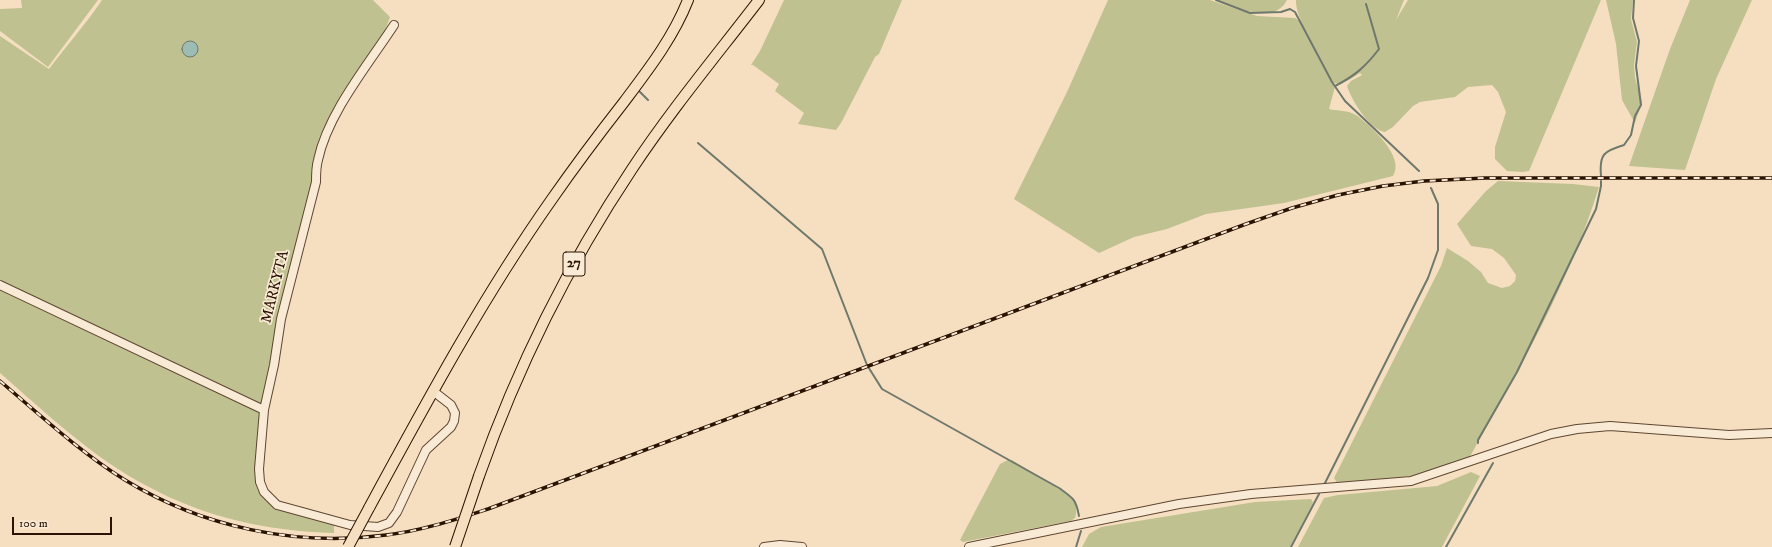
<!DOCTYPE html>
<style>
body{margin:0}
#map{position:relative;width:1772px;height:547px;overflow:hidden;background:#f6dfc0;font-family:"IM FELL DW Pica",serif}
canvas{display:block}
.scale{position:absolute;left:12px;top:517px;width:100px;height:18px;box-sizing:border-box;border:2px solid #2b1301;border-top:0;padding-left:5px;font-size:12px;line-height:14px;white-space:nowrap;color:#2b1301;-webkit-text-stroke:3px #f9ead6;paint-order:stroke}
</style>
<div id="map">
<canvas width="1772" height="547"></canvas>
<div class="scale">100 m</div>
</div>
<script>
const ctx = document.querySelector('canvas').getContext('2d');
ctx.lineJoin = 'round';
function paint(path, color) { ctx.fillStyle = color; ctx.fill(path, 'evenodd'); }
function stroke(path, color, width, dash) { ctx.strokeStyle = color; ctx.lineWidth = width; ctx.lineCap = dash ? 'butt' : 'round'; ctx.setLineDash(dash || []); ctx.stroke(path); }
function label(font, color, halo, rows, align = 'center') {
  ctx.font = font + ' "IM FELL DW Pica",serif'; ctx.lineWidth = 3.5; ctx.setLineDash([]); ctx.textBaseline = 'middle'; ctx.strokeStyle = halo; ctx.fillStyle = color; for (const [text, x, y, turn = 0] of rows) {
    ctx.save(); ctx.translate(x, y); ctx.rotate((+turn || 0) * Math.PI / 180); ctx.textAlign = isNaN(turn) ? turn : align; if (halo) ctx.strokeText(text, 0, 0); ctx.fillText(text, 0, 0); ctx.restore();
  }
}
const green = new Path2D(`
 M21 0H98L48 67 0 31V9L22 8Z
 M102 0H373L390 17 378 49 324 141 270 385 260 493 334 525V533C268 531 206 518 147 486 93 458 46 413 0 373V36L49 69C66 46 86 24 102 0Z
 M784 0H902L879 54 875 57 841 123 836 130 798 124 804 113 775 91 779 84 753 65H751L760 51Z
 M1108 0H1210L1257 16 1295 18C1308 25 1316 57 1325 69 1318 49 1295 19 1296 0H1404L1396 20 1408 0H1601L1529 171 1522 172 1507 171 1495 159V147L1506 112 1498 92 1492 85 1468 87 1455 97 1420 102 1413 106 1393 127 1385 132C1369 129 1352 101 1347 86L1351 81 1362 75 1360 73C1352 78 1343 85 1333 83L1335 87 1329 109C1338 111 1348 110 1356 115 1370 125 1406 157 1393 176L1284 203 1206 214 1167 229 1134 237 1099 253 1014 199 1067 92Z
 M1215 0H1287C1274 26 1235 7 1215 0Z
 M1606 0H1633L1631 19 1637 42 1634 65 1635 78 1642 102 1635 123 1622 100 1616 44Z
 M1690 0H1752L1716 79 1685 170 1629 166 1670 49Z
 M1498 181 1573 184 1599 187C1569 284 1518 372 1468 460L1420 475 1338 484 1334 478 1441 266 1447 248 1468 261 1481 272 1488 283 1502 288 1510 286 1515 281 1516 275 1504 258 1492 249 1471 246 1457 224 1486 191Z
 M1008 460H1012L1070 496C1076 504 1078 508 1075 518L1071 521 963 542 960 540 1000 464Z
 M1471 472 1480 476 1442 547H1298L1324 498 1338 495 1437 486Z
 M1311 499 1313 502 1312 505 1290 547H1082L1089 534 1101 527 1255 502Z`);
const water = new Path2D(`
 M182 49a8 8 0 1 1 16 0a8 8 0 1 1-16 0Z`);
const stream = new Path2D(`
 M1216 0 1250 13 1281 12 1290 9 1295 12 1332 82 1345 101 1419 171
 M1335 86C1355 76 1366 66 1379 49L1366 4
 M639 91 648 100
 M698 143 822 249 867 365 882 389 1059 488C1073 498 1076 499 1079 516
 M1601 176C1599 154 1604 151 1624 145L1631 135 1635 116 1641 105 1636 66 1639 41 1633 18 1634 0
 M1478 443V440L1517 372 1596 209 1601 186V181
 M1324 485 1428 278 1438 250V204L1431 188
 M1076 547 1081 531
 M1291 547 1319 494
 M1446 547 1493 463`);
const minor = new Path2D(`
 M394 25C368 65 328 113 318 160 316 167 316 175 316 182L281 319 274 365 264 410 259 469 260 482 264 492 277 505 350 525 378 527 389 523 397 512 426 450 451 427 454 421 455 413 451 405 433 391
 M0 285 264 410
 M764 547 780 545 802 547
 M969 547 1179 504 1251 494 1411 481 1551 434 1577 429 1610 426 1729 435 1772 433`);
const major = new Path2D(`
 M479 476C517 368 568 265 632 169 671 110 716 56 759 0
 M369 508C426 403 483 297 552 199 575 166 599 134 624 102 648 70 673 38 688 0`);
const rail = new Path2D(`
 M0 381C40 415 80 452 125 480 202 527 296 547 386 535 421 531 454 520 488 509L1246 224 1292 208 1338 195 1383 186 1424 181 1485 178H1772`);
const majorBridge = new Path2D(`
 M348 547 369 508
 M455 547 479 476`);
const shields = [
 [574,264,22]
];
const shieldNames = [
 ["27",574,264]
];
const streetNames = [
 ["MARKYTA",276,287,-76]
];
paint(green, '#c0c190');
paint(water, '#9dbcb3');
stroke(water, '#6f786c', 1);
stroke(stream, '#6f786c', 2);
stroke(minor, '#5e4631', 10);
stroke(major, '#2b1301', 12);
stroke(minor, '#f9ead6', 8);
stroke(major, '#f6dfc0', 10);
stroke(rail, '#2b1301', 3.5);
stroke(rail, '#f9ead6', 2, [6]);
stroke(majorBridge, '#2b1301', 12, []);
stroke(majorBridge, '#f6dfc0', 10);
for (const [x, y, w] of shields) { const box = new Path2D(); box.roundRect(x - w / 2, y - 12, w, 24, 3); ctx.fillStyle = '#f9ead6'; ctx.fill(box); stroke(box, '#2b1301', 1); }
label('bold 14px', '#2b1301', null, shieldNames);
label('15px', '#2b1301', '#f9ead6', streetNames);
</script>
